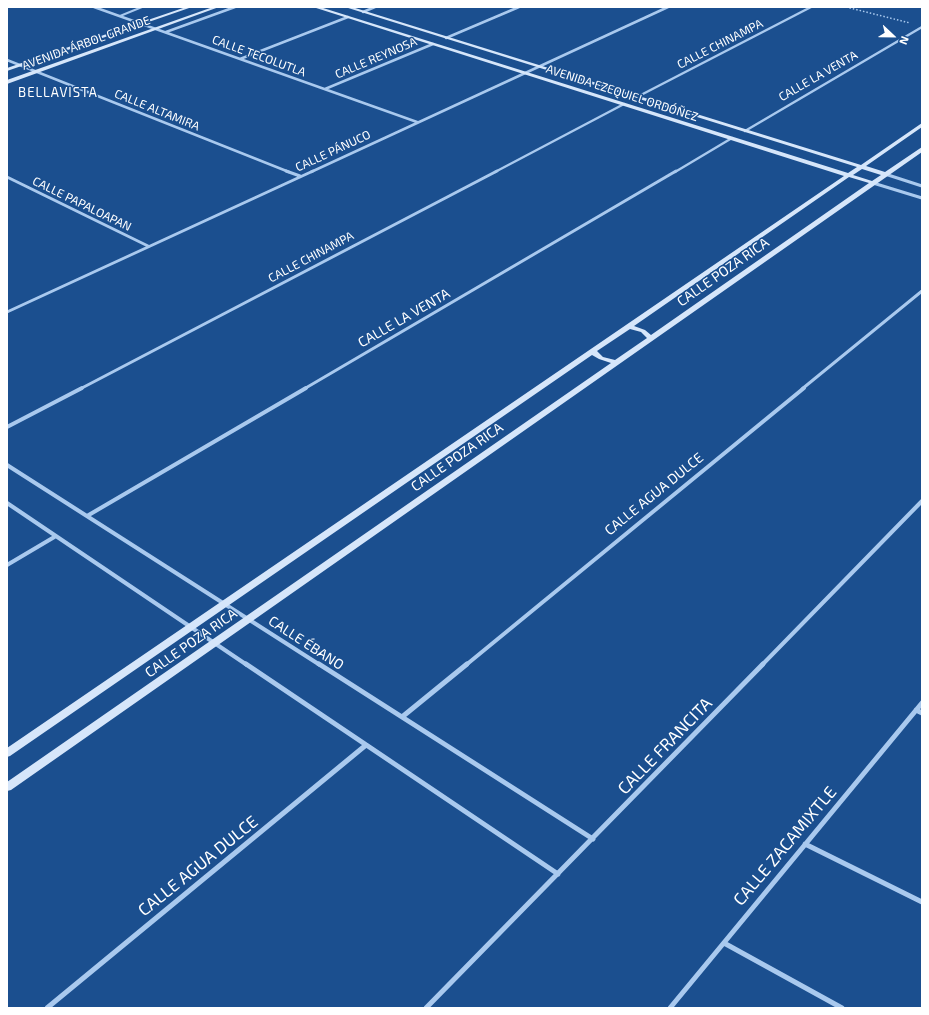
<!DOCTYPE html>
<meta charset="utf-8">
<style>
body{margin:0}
#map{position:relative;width:929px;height:1015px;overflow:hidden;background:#1b4f8f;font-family:"Exo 2",sans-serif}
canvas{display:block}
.frame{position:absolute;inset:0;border:8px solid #fff;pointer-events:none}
.north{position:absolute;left:873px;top:16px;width:40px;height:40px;-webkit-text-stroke:3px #1b4f8f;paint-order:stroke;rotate:112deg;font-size:11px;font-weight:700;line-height:16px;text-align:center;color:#fff}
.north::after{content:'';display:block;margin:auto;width:14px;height:18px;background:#fff;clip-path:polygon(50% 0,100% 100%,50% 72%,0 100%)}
</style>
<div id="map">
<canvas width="929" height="1015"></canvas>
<div class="frame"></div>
<div class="north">N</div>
</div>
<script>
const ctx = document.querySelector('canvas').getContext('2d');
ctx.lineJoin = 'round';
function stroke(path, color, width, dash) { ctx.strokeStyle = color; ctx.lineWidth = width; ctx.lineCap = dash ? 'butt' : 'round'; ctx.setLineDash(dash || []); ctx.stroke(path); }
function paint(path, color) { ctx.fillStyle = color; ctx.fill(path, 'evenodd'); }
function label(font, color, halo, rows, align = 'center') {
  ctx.font = font + ' "Exo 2",sans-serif'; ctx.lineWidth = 3; ctx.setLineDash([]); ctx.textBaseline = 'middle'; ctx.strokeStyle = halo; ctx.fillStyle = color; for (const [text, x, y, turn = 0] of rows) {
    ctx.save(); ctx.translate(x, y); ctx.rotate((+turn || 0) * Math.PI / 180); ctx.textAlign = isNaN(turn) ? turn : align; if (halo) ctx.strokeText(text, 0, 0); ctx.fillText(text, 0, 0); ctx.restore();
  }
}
const path = new Path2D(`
 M846 7 910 23`);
const lane = new Path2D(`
 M120 16 142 7`);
const streetFar3 = new Path2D(`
 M94 7 417 122
 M363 12 375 7
 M166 32 235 7
 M446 38 519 7
 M240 59 348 17
 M7 60 289 172
 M325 89 433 44
 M637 97 811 7
 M745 131 922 27
 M311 172 668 7
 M495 172 624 104
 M675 172 732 138`);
const streetFar2 = new Path2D(`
 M286 171 300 176
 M885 174 922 186
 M7 177 148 246
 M873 183 922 198
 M7 312 313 171
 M80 389 497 171
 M304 389 676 171
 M802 389 922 291`);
const streetFar1 = new Path2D(`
 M7 427 82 388
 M7 465 320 665
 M7 503 247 665
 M87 516 306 388
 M7 565 56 536
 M466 665 804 388
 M762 665 922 501`);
const street = new Path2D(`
 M246 664 558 874
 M319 664 593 839
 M916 710 922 713
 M402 717 467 664
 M805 844 922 902
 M724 943 842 1008
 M47 1008 366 745
 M426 1008 763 664
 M670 1008 922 703`);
const secondary = new Path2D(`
 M186 7H192L7 71V68Z
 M213 7H219L7 84V80Z
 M313 7H320L848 173 857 167 345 7H352L861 165 922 123V127L866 166 885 172 922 147V152L11 790 7 791V782L611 363 599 359 592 355 10 756 7 757V748L844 176ZM862 169 881 175 872 181 853 175ZM849 177 869 183 651 335 645 330 634 326ZM630 329 641 332 647 338 615 360 603 357 597 351Z`);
const farStreetnames = [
 ["AVENIDA ÁRBOL GRANDE",86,43,-20],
 ["CALLE CHINAMPA",720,44,-27],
 ["CALLE TECOLUTLA",259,56,20],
 ["CALLE REYNOSA",376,58,-23],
 ["CALLE LA VENTA",818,76,-30],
 ["AVENIDA EZEQUIEL ORDÓÑEZ",622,93,18],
 ["CALLE ALTAMIRA",157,110,22],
 ["CALLE PÁNUCO",333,151,-25],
 ["CALLE PAPALOAPAN",82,204,26],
 ["CALLE CHINAMPA",311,257,-28]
];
const farQuarternames = [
 ["BELLAVISTA",58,93]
];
const streetNames = [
 ["CALLE POZA RICA",723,272,-35],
 ["CALLE LA VENTA",404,318,-30],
 ["CALLE POZA RICA",457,457,-35],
 ["CALLE AGUA DULCE",654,494,-39],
 ["CALLE POZA RICA",191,643,-35],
 ["CALLE ÉBANO",306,643,33]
];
const nearStreetnames = [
 ["CALLE FRANCITA",665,746,-46],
 ["CALLE ZACAMIXTLE",785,846,-50],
 ["CALLE AGUA DULCE",198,866,-39]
];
stroke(path, '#a9c9ee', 1.5, [1.5, 2]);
stroke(lane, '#a9c9ee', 2);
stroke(streetFar3, '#a9c9ee', 2.5);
stroke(streetFar2, '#a9c9ee', 3);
stroke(streetFar1, '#a9c9ee', 4);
stroke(street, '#a9c9ee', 5);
paint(secondary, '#d6e6fa');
label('12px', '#fff', '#1b4f8f', farStreetnames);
ctx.letterSpacing = '1px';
label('13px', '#fff', '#1b4f8f', farQuarternames);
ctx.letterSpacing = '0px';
label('14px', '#fff', '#1b4f8f', streetNames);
label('17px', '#fff', '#1b4f8f', nearStreetnames);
</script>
